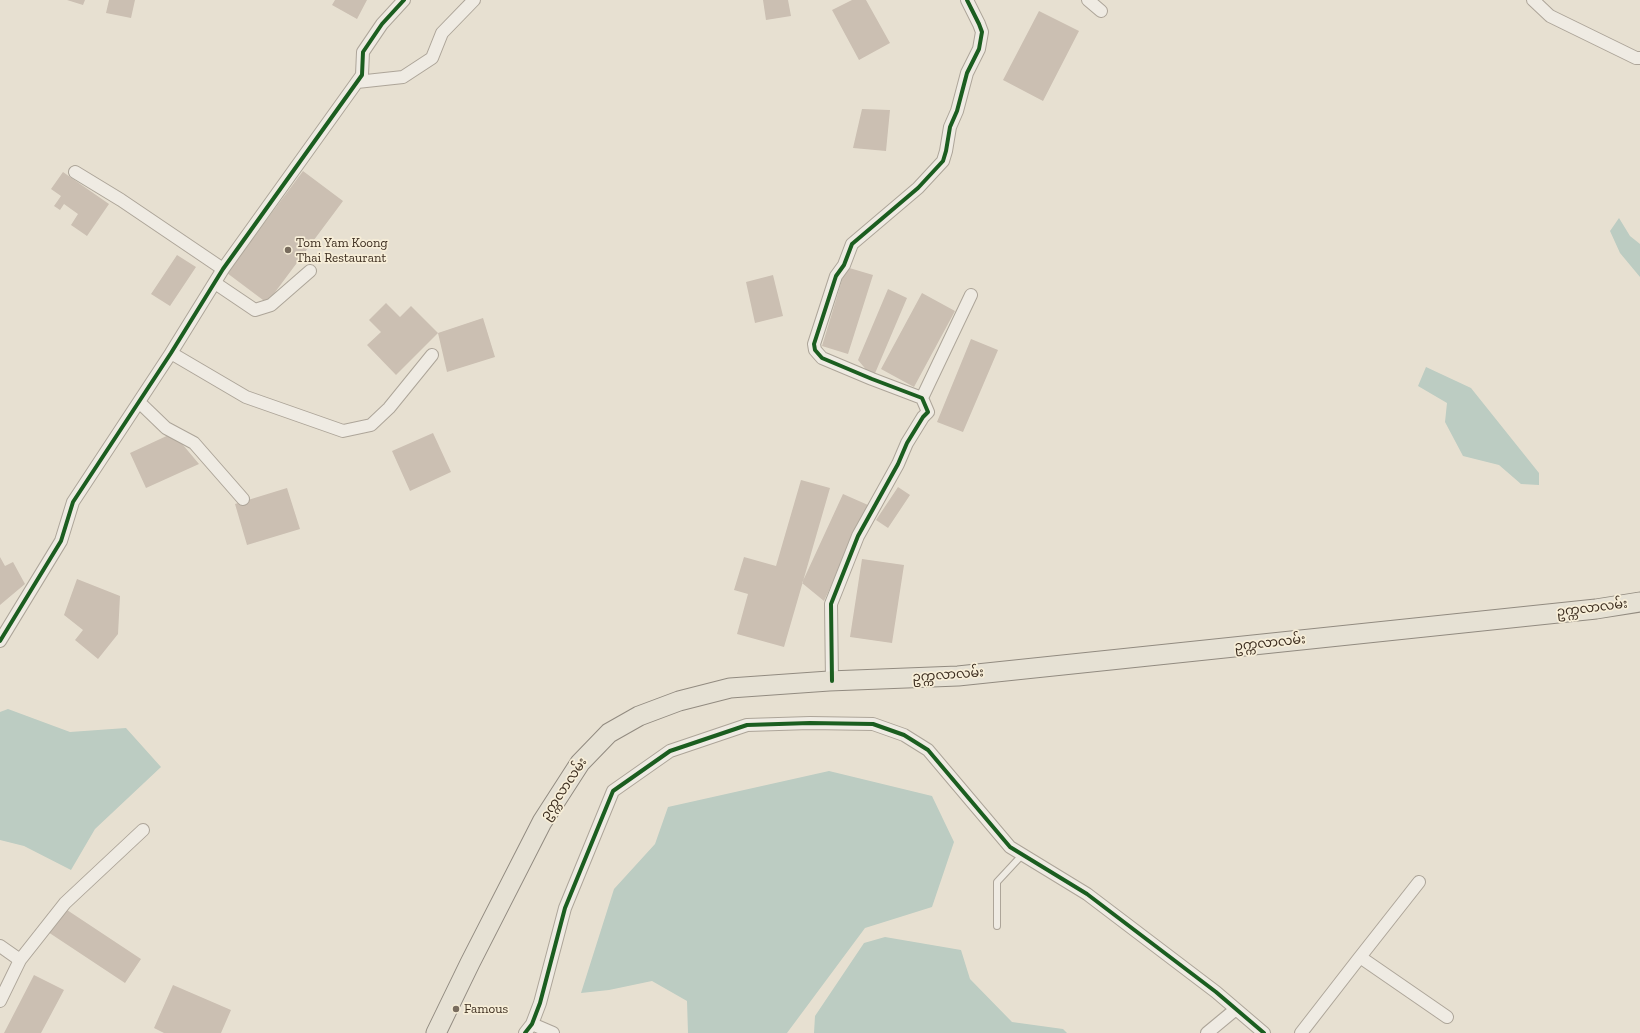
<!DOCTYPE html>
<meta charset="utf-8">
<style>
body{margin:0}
canvas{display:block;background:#e7e0d1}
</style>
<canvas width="1640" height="1033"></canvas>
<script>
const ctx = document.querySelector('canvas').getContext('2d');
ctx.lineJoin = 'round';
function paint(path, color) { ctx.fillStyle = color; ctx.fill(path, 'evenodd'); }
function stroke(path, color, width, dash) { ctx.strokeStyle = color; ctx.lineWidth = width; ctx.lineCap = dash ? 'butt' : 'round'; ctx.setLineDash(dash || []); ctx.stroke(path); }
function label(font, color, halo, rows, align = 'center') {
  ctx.font = font + ' "Zilla Slab","Noto Sans Myanmar",serif'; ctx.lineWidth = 3.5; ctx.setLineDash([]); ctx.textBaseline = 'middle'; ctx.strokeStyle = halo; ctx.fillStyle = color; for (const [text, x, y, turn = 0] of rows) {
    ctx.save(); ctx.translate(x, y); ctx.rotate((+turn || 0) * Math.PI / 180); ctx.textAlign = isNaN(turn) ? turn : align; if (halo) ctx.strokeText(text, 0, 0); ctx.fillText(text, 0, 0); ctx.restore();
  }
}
const water = new Path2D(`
 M1619 218 1630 236 1640 244V277L1620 253 1610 231Z
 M1426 367 1471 388 1539 473V485L1521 484 1499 465 1463 456 1445 422 1447 403 1418 386Z
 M8 709 70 732 126 728 161 767 95 829 71 870 24 846 0 840V712Z
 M829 771 932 796 954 842 932 907 865 928 787 1033H688L687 1001 652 981 609 990 581 993 614 889 655 844 668 807Z
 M885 937 961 950 970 979 1012 1022 1063 1029 1067 1033H814L815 1016 864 943Z`);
const building = new Path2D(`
 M67 0H85L83 5Z
 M109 0H135L131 18 106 13Z
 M335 0H367L357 19 332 5Z
 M763 0H788L791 16 766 20Z
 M852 0H866L890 43 859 60 832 10Z
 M1039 11 1079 31 1043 101 1003 80Z
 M862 109 890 110 886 151 853 148Z
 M303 171 343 201 267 303 227 273Z
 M63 172 109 204 87 236 71 225 78 214 64 204 60 210 54 206 61 196 51 189Z
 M177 255 196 267 170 306 151 294Z
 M846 267 873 275 848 354 822 346Z
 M773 275 783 316 755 323 746 282Z
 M888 289 907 298 873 378 858 360Z
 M922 293 955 311 914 387 881 369Z
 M386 303 400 317 411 306 438 333 396 375 367 345 381 332 369 320Z
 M483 318 495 357 447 372 438 333Z
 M971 339 998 350 963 432 937 422Z
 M173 433 199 464 146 488 130 453Z
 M433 433 451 472 410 491 392 451Z
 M801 480 830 488 784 647 737 634 748 594 734 590 744 557 776 566Z
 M898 487 910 495 888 528 876 520Z
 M287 488 300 529 247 545 235 504Z
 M843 494 868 505 824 601 802 583Z
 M0 557 5 566 13 562 25 584 0 605Z
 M862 559 904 565 892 643 850 637Z
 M77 579 120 596 118 634 98 659 75 640 83 630 64 615Z
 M64 908 141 959 125 983 48 932Z
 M34 975 64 990 41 1033H4Z
 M173 985 231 1010 221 1033H164L154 1028Z`);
const service = new Path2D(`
 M997 926V882L1023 854`);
const minor = new Path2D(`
 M1088 0 1101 11
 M1533 0 1550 16 1636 58H1640
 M357 82 403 77 432 58 442 33 474 0
 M75 172 121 200 223 269
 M215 283 255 310 271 305 310 271
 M171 353 246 397 343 431 371 425 389 408 432 355
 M922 398 971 295
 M139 402 166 428 194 443 243 499
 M0 641 61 541 73 502 171 353 223 269 362 75 363 52 382 24 404 0
 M832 681 831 604 858 536 898 464 907 443 923 417 928 412 922 398 872 379 822 358 815 350 814 344 836 276 844 265 852 244 918 188 943 161 946 151 950 127 957 111 967 73 979 49 982 32 979 24 967 0
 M0 946 20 960 0 1001
 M1360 957 1419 882
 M20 960 65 903 143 830
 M532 1024 553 1033
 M525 1033 532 1024 540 1003 565 908 613 791 670 751 747 725 810 723 873 724 904 735 928 750 1010 847 1087 894 1216 992 1264 1033
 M1207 1033 1236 1009
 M1301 1033 1360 957 1447 1017`);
const primary = new Path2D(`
 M436 1033 470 963 542 822 580 763 609 733 639 716 679 701 730 688 829 681 958 676 1596 609 1640 602`);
const cycleway = new Path2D(`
 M0 641 61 541 73 502 171 353 223 269 362 75 363 52 382 24 404 0
 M832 681 831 604 858 536 898 464 907 443 923 417 928 412 922 398 872 379 822 358 815 350 814 344 836 276 844 265 852 244 918 188 943 161 946 151 950 127 957 111 967 73 979 49 982 32 979 24 967 0
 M525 1033 532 1024 540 1003 565 908 613 791 670 751 747 725 810 723 873 724 904 735 928 750 1010 847 1087 894 1216 992 1264 1033`);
const markers = [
 [288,250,4,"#786c5e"],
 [456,1009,4,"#786c5e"]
];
const poiNames = [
 ["Tom Yam Koong",296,243],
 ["Thai Restaurant",296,258],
 ["Famous",464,1009]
];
const streetNames = [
 ["ဥက္ကလာလမ်း",1592,608,-7],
 ["ဥက္ကလာလမ်း",1270,643,-6],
 ["ဥက္ကလာလမ်း",948,675,-4],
 ["ဥက္ကလာလမ်း",564,789,-56]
];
paint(water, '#bcccc2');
paint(building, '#cbbfb2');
stroke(service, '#ada599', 8);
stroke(minor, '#ada599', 14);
stroke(primary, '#928b80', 21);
stroke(service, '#efebe3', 6);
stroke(minor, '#efebe3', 12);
stroke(primary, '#e6e1d4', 19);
stroke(cycleway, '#1b5e20', 4);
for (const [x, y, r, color] of markers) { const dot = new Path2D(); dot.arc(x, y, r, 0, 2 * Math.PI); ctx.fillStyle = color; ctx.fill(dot); stroke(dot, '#f7eed8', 1.5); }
label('13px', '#3d2e20', '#f7eed8', poiNames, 'left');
label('13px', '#3d2e20', '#f7eed8', streetNames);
</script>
